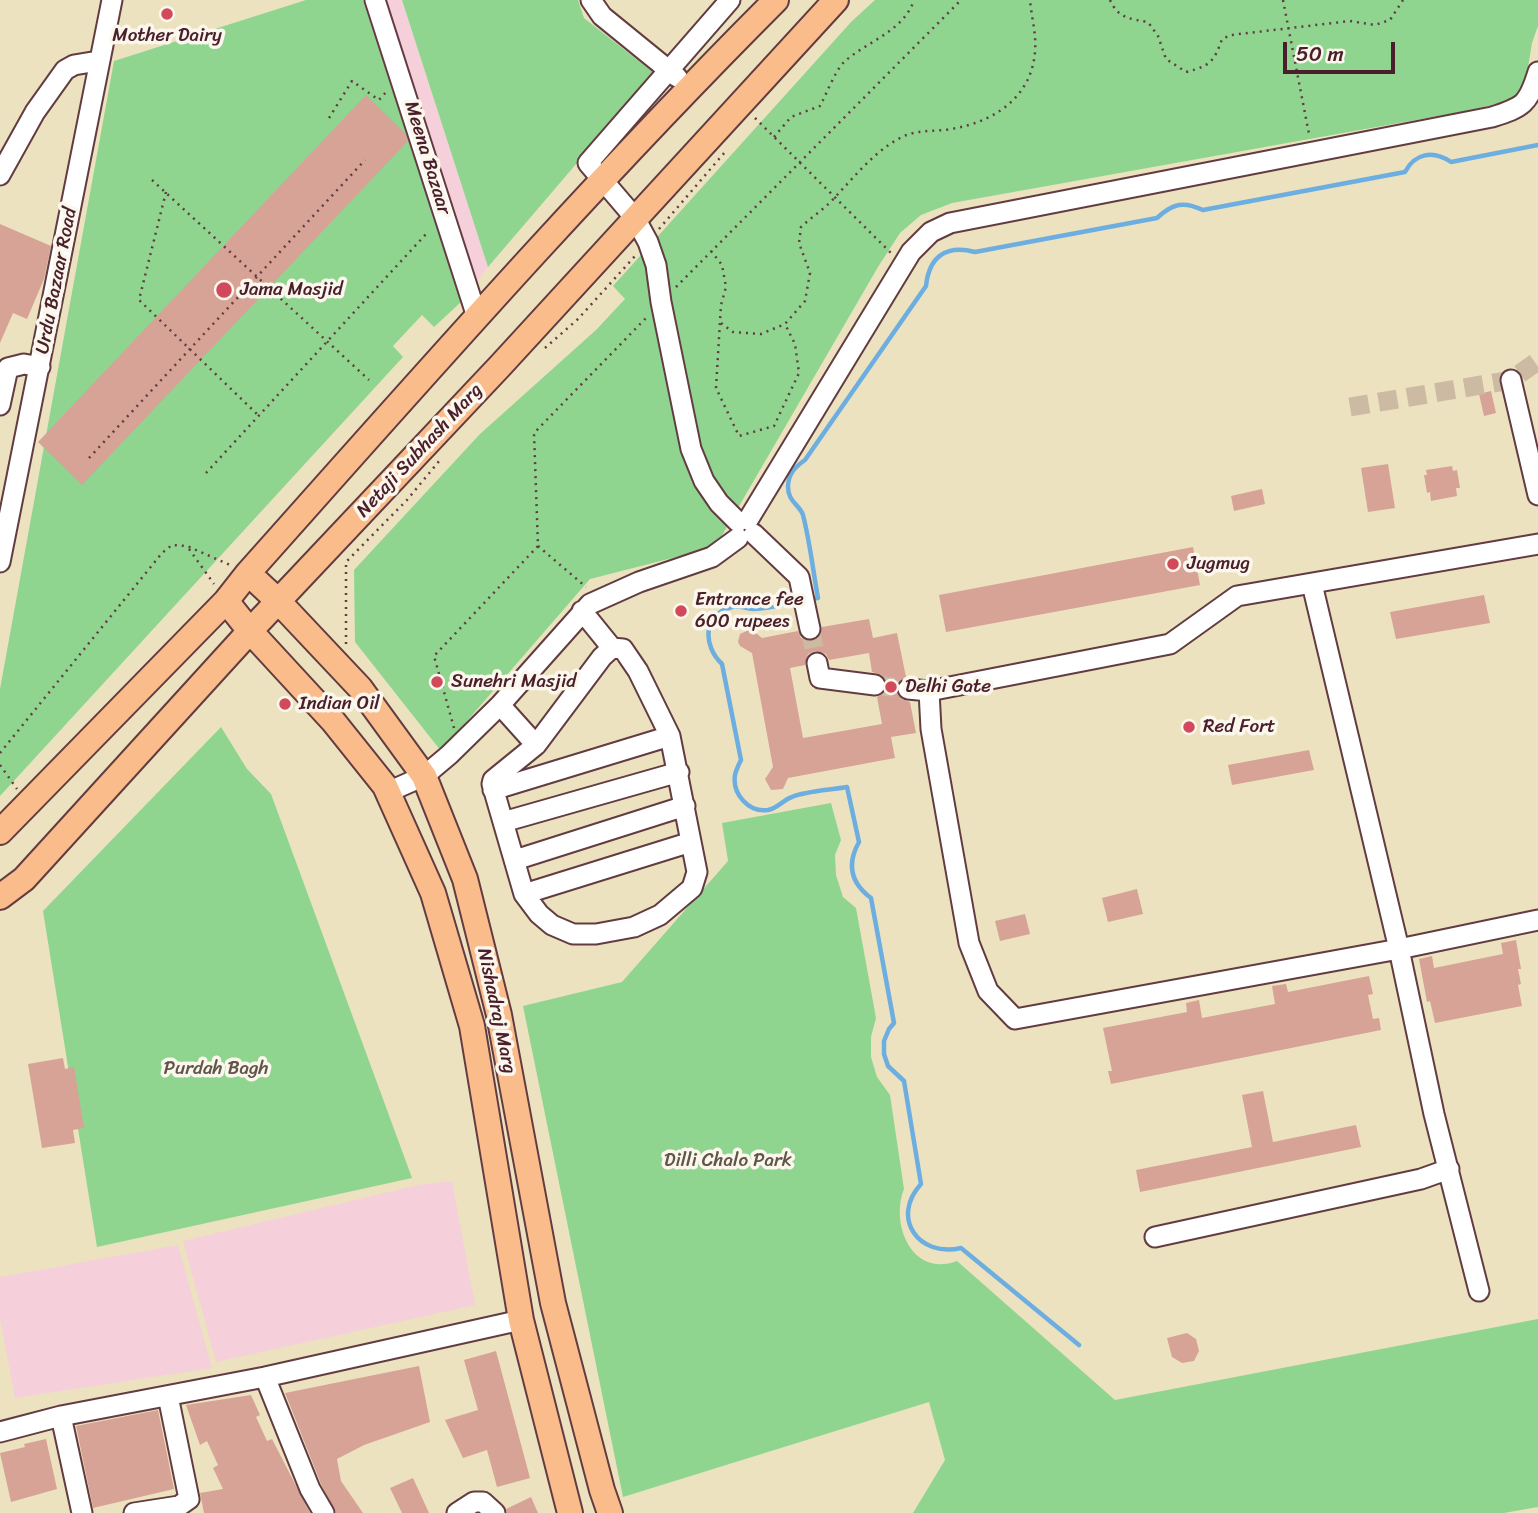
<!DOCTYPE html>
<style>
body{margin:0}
#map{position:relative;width:1538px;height:1513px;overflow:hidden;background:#ece2c0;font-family:Sriracha,sans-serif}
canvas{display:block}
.scale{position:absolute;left:1283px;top:42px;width:112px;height:32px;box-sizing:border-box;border:4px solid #4a1f2b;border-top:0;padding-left:9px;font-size:21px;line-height:24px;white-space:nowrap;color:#4a1f2b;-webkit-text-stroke:5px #fbf7ec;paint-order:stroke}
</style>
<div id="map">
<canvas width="1538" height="1513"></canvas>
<div class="scale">50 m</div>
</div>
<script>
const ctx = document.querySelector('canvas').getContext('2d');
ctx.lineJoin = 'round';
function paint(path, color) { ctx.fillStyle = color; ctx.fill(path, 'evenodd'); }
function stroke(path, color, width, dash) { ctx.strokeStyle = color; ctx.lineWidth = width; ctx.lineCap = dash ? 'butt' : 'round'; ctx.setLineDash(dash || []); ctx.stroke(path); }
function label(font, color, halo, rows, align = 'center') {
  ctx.font = font + ' Sriracha,sans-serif'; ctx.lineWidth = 7; ctx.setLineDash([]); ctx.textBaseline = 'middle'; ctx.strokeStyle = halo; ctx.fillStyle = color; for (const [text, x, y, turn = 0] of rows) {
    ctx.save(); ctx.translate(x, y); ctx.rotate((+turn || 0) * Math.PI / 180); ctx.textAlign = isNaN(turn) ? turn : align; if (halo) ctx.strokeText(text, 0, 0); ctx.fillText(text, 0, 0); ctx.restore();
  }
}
const built = new Path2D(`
 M363 0H402L488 267 461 302Z
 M452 1181 475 1305 216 1362 183 1241 418 1185Z
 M178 1245 212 1368 15 1398 0 1319V1277Z`);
const green = new Path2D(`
 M306 0H363L461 302 434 327 422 315 393 346 403 357 0 796V689L114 61Z
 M402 0H578L584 18 654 73 488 267Z
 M875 0H1538V26L1532 43 1526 79 1518 99 1466 111 952 203 921 215 900 233 878 267 717 544 692 553 590 579 441 751 355 642 354 570 480 434 596 330 625 299 613 286 852 21Z
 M221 727 247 769 271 794 412 1178 97 1247 43 911Z
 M831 803 841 840 835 855 836 875 843 897 856 908 876 1018 871 1037V1057L877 1077 890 1095 904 1189C890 1224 912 1278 957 1261L1115 1400 1538 1319V1507L1504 1513H913L945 1460 929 1402 623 1497 523 1006 622 982 728 861 722 823Z`);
const stream = new Path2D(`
 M811 599 818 598C813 571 810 542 803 515 800 505 788 502 788 487 788 474 795 467 805 460L926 286C929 257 946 244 975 252L1157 218C1173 203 1184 201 1203 210L1405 172C1415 153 1433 150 1451 162L1538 145
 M799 601C785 604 769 609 754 609 747 609 740 605 732 607 702 615 703 646 722 664L741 760C739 764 736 770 735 775 732 794 749 813 768 810 778 808 783 800 792 797 806 791 831 790 847 787L859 842C846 865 851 883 871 898L894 1023 889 1029 884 1041V1054L888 1066 904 1081 921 1184C890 1218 919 1258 961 1248L1079 1345`);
const building = new Path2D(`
 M366 95 405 133 408 141 82 485 38 442Z
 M0 224 51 246 44 279 27 319 13 313 0 343Z
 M1491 391 1496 413 1484 416 1479 394Z
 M1388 464 1395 508 1368 512 1361 468Z
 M1452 466 1453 471 1457 470 1460 488H1456L1457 496 1431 501 1430 492 1427 493 1424 475H1427L1426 470Z
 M1262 489 1265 504 1234 511 1231 496Z
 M1193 547 1200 585 946 632 939 595Z
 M1484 595 1490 623 1396 639 1390 612Z
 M869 619 873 638 897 633 906 677 898 682 897 693 901 699 910 702 916 733 891 737 895 758 788 778 783 789 771 790 765 779 773 767 752 653 740 646 738 642 740 634 751 629 762 638 798 631 801 638 812 641 819 638 822 627ZM815 651 826 654 829 660 869 653 872 672 882 675 886 681 885 692 877 697 882 724 803 738 790 668 805 665 808 654Z
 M1309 750 1314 770 1232 785 1228 765Z
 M1137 889 1143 914 1108 922 1102 898Z
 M1025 914 1030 934 1000 941 995 921Z
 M1516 940 1521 969H1518L1521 984 1518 985 1522 1006 1435 1023 1430 1001 1427 1002 1419 959 1432 956 1434 968 1503 954 1501 943Z
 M1369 976 1373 994 1368 995 1373 1019 1379 1018 1381 1030 1111 1084 1108 1071H1112L1103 1028 1187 1012 1186 1003 1199 1000 1202 1018 1275 1004 1272 986 1286 984 1288 992Z
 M63 1058 65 1069 74 1067 84 1128 73 1130 75 1143 42 1148 28 1064Z
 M1263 1091 1273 1142 1356 1125 1361 1147 1140 1192 1136 1170 1252 1147 1242 1095Z
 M1187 1333 1196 1339 1199 1351 1194 1361 1182 1363 1172 1357 1167 1338Z
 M496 1351 530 1478 497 1487 487 1450 463 1458 445 1420 478 1410 464 1360Z
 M419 1366 430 1422 364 1445 337 1459 341 1481 363 1513H336L321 1484 285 1393Z
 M251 1395 260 1415 256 1417 267 1441 272 1439 310 1513H204L200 1493 223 1489 213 1468 218 1465 207 1441 200 1445 186 1405Z
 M158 1410 174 1489 93 1508 76 1426Z
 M46 1439 57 1489 11 1502 0 1453 25 1447 24 1444Z
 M413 1478 429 1513H402L390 1488Z
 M531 1497 538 1513H507L506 1509Z`);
const minorTunnel = new Path2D(`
 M1350 407 1511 380 1538 361
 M810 629 817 663
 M875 685 908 689`);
const path = new Path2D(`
 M1110 0C1118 18 1130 19 1148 22L1158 36 1166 59 1186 72C1210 66 1214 62 1222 39L1231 35 1350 21 1375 25 1390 20 1403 0
 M1283 0 1309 134
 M329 118 352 81 379 100 387 91
 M755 118 892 254
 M774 137 791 117 820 106C826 95 835 71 844 62 866 42 904 31 914 0
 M152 180 369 380
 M166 192 139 300 259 416
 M659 229 725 152
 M711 251 722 265 726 287 721 305 716 388 739 436 774 426 799 373 795 344 785 324
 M676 287 961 0
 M721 323 733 332 761 334 785 324 805 301 810 273 799 243 801 227C813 216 827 207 837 195 856 175 874 152 900 138 917 129 933 132 951 129 1000 121 1039 91 1035 37 1034 25 1031 12 1030 0
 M545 348 578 319 636 255
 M89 458 365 160
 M206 473 427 233
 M538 546 586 587
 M189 549 214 584
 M346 644V562L407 500 440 460
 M454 728 434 656 538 546 534 433 647 317
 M0 753 162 553 172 545 187 546 230 565
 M0 765 17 789`);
const minor = new Path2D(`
 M375 0 477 317
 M591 0 602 16 677 77
 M730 0 588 163 635 218 648 242 656 265 661 302 691 449 704 481 719 503 738 522
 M0 175 35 112 65 70 74 65 98 61
 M1511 380 1538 495
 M0 405 8 368 24 364 40 367
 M748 520 911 252 931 232 950 223 1492 117C1523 107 1528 105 1538 72
 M754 534 799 577 810 629
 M0 562 112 0
 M1312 584 1399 949 1434 1114 1479 1291
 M582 611 612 648 623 649 638 671 670 736 697 872 692 888 660 915 634 927 596 934H573L552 925 539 914 524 894 492 784 493 780 536 745 602 657 612 648
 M817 663 820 678 875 685
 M908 689 929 691 1170 644 1237 596 1538 544
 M929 691 931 729 969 943 988 991 1015 1019 1399 949 1538 920
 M500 705 536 745
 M493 790 670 736
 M388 792 424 776 449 755 500 705 590 604 639 582 712 557 738 538
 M503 822 679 772
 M515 860 685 806
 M524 894 691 842
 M1155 1237 1421 1179 1449 1169
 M265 1377 310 1489 324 1513
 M61 1416 82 1513
 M0 1432 61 1416 265 1377 521 1320
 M134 1513 179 1506 189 1499 168 1396
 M457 1513 474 1502H483L495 1513`);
const major = new Path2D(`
 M248 573 278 601 360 688 424 776 465 879 499 1015 553 1303 602 1490 610 1513
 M226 601 250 631 333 721 385 786 433 893 472 1026 521 1320 570 1513
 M0 832 226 601 248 573C421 379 592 184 776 0
 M0 897 24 879 250 631 500 366 836 0`);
const markers = [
 [167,14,7,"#d1495b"],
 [224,290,9,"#d1495b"],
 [1173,564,7,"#d1495b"],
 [681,611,7,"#d1495b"],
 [437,682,7,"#d1495b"],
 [891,687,7,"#d1495b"],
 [285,704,7,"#d1495b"],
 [1189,727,7,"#d1495b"]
];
const poiNames = [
 ["Mother Dairy",167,36,"center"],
 ["Jama Masjid",240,290],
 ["Jugmug",1187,564],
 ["Entrance fee",695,600],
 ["600 rupees",695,622],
 ["Sunehri Masjid",451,682],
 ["Delhi Gate",905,687],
 ["Indian Oil",299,704],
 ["Red Fort",1203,727]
];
const streetNames = [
 ["Meena Bazaar",427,158,73],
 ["Urdu Bazaar Road",57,281,-79],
 ["Netaji Subhash Marg",420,451,-47],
 ["Nishadraj Marg",496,1011,78]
];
const parkNames = [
 ["Purdah Bagh",216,1069],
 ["Dilli Chalo Park",728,1161]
];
paint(built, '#f5cfda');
paint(green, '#8fd590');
stroke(stream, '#6daee1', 4.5);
paint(building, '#d6a396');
stroke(minorTunnel, '#ccbba2', 19, [19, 10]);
stroke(minor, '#623c41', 23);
stroke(major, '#623c41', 28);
stroke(path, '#623c41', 2.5, [2, 5]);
stroke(minor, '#fff', 19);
stroke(major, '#fabc8b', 24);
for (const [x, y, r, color] of markers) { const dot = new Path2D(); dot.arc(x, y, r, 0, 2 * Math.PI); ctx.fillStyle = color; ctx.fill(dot); stroke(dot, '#fbf7ec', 2.5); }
label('19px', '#4a1f2b', '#fbf7ec', poiNames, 'left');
label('19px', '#4a1f2b', '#fbf7ec', streetNames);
label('19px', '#5f5649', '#fbf7ec', parkNames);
</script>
